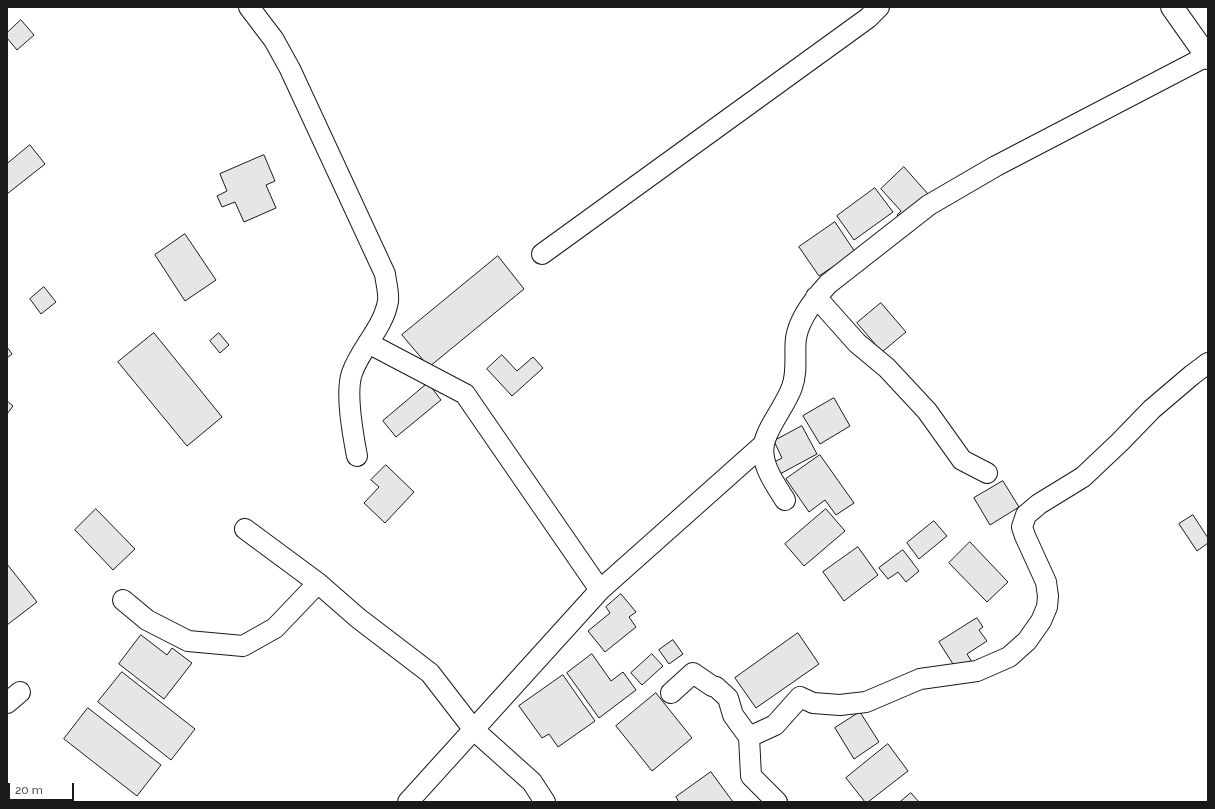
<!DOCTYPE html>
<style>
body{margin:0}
#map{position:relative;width:1215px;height:809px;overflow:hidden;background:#fff;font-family:Raleway,sans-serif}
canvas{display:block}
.frame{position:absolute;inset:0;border:8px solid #1a1a1a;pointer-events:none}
.scale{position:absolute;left:8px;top:783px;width:66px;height:18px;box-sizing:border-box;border:2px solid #1a1a1a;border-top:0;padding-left:5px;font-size:12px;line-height:14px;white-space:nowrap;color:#1a1a1a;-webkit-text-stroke:3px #fff;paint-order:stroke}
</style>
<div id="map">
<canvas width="1215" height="809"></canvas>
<div class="frame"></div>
<div class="scale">20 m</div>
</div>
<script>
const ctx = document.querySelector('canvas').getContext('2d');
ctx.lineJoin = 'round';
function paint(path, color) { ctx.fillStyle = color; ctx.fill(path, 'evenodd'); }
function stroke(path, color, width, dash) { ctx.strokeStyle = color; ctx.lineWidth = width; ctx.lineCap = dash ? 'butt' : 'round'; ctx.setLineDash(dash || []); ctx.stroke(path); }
const building = new Path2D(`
 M21 20 34 35 17 50 7 38V33Z
 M30 145 45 164 7 194V164Z
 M264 155 275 181 266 185 276 208 244 222 235 202 222 207 217 196 227 191 220 174Z
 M904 167 928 194 901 220 897 215 901 211 881 189Z
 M875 188 893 212 854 240 837 216Z
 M835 222 855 252 819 276 799 247Z
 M185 234 216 280 185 301 155 255Z
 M498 256 524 289 429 367 402 335Z
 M44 287 56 302 41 314 30 299Z
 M881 303 906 332 882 352 857 323Z
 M154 333 222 417 187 446 118 362Z
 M219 333 229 345 220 353 210 341Z
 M7 347 12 354 7 358Z
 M502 355 517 371 533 357 543 368 512 396 487 369Z
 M428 383 441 400 396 437 383 421Z
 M834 398 850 426 820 444 803 416Z
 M7 401 13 406 7 414Z
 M802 426 817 454 780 474 774 462 782 458 774 441Z
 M820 455 854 503 836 515 825 500 809 512 786 479Z
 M386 465 414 492 385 523 364 503 379 487 371 480Z
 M1003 481 1019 507 990 525 974 498Z
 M96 509 135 549 113 570 75 530Z
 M826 509 845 531 804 566 785 544Z
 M1193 515 1208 538V543L1197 551 1179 524Z
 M934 521 947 536 919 559 907 543Z
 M970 542 1008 582 987 602 949 563Z
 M858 547 878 575 844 601 823 572Z
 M903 550 919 571 906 582 898 572 888 579 879 568Z
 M7 564 37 602 7 625Z
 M621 594 636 612 629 617 636 627 605 652 588 631 610 613 606 607Z
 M977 618 983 627 979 630 987 641 967 654 972 662 958 672 939 642Z
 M798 633 819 664 756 708 735 678Z
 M141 635 167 655 172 648 192 663 164 699 119 664Z
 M673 640 683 654 669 664 659 650Z
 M592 654 611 681 623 672 636 690 599 718 567 673Z
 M652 654 663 666 642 685 631 673Z
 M122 672 195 729 171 760 98 702Z
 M563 675 595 721 558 747 549 734 542 738 519 706Z
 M656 693 692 738 652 771 616 726Z
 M88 708 161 765 137 796 64 739Z
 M860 712 879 742 854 759 835 728Z
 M888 744 908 771 868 802H865L846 778Z
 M711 772 733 802H679L676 797Z
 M911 793 919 802H900Z`);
const street = new Path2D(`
 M249 7 274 40 290 69 385 274C386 283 389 292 388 301 384 327 360 349 352 373 345 393 353 435 357 456
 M542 254 868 18 879 7
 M816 297 857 343 887 368 927 411 962 460 987 473
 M368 343 465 394 600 590
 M785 500C775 484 760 464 764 444 767 427 786 405 792 387 798 371 794 354 796 338 799 319 816 297 828 284L929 205 996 166 1207 56
 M245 529 318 583 358 618 430 673 474 730 532 782 545 802
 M123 600 147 620 188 641 243 646 275 628 318 583
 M671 693 693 673 712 686 716 687 728 698 733 715 749 737 775 725 800 697 813 703 840 705 866 702 920 679 977 671 1009 657 1027 641 1041 621 1047 607 1048 596 1046 582 1025 536 1022 527 1026 515 1039 504 1083 477 1120 442 1152 409 1192 375 1208 363
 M7 703 20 692
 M749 737 751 776 777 802
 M408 802 600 590 764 444`);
const secondary = new Path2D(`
 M1172 7 1208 58`);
paint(building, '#e6e6e6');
stroke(building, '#1a1a1a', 1);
stroke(street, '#1a1a1a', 22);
stroke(secondary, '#1a1a1a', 24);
stroke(street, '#fff', 20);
stroke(secondary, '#fff', 22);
</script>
